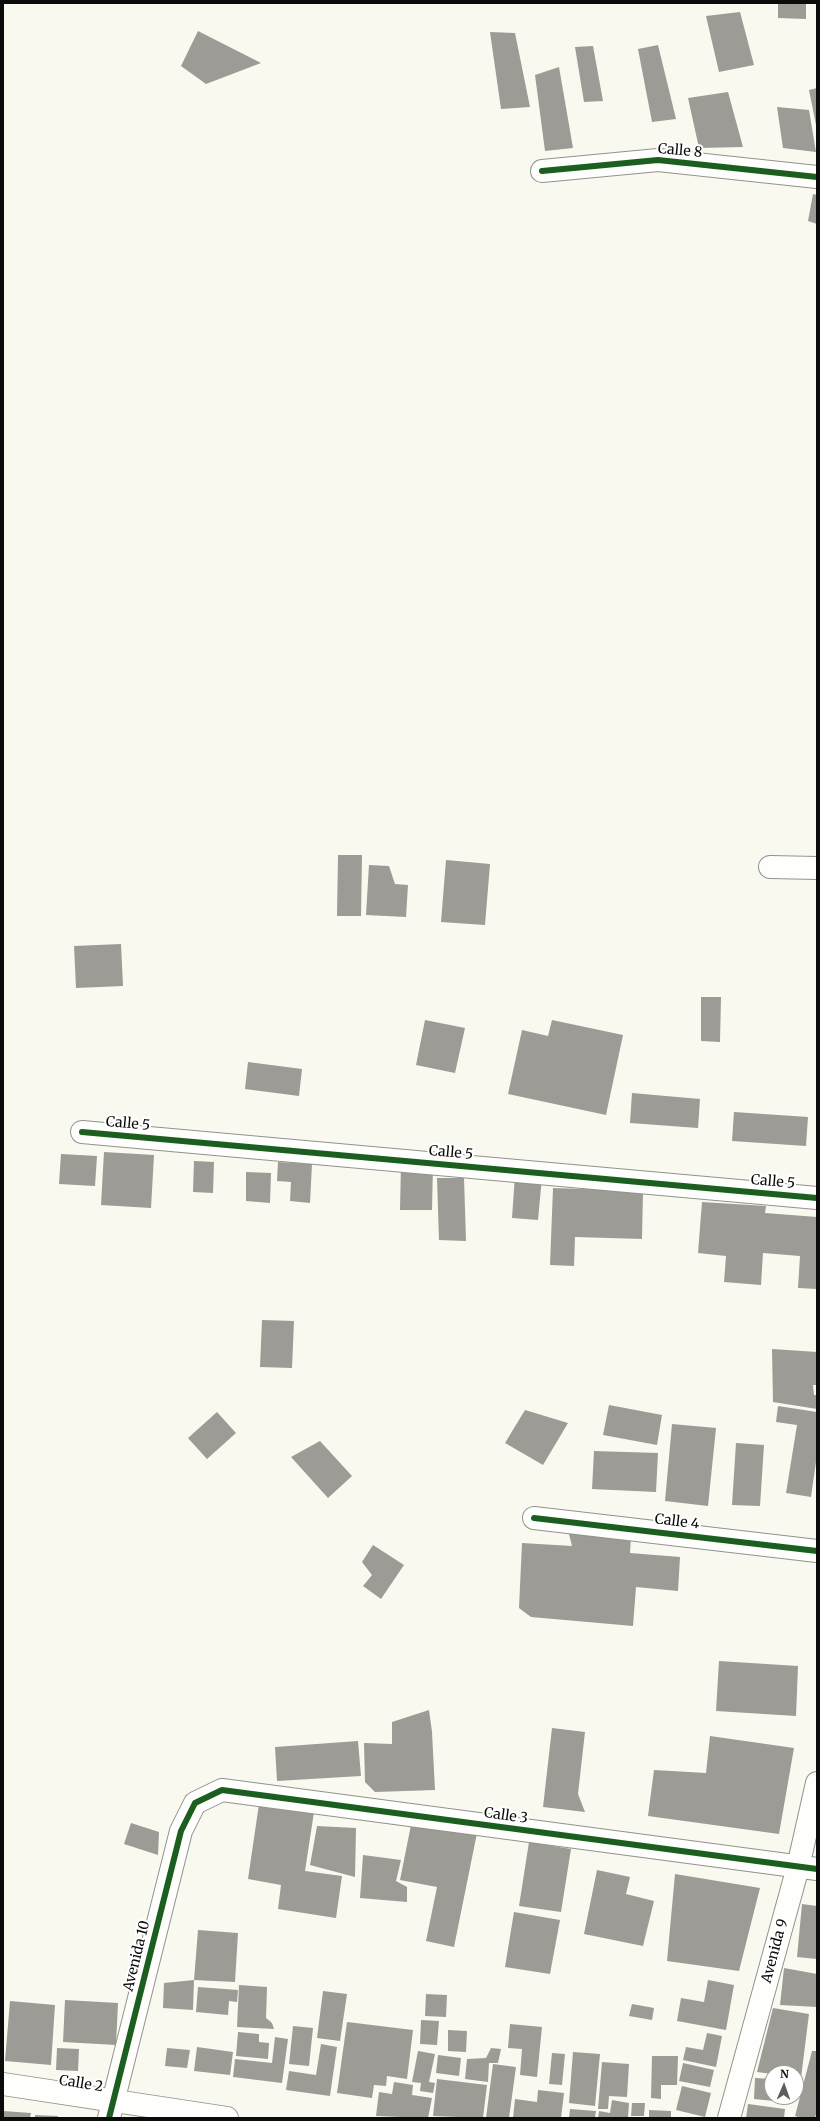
<!DOCTYPE html>
<style>
body{margin:0}
#map{position:relative;width:820px;height:2121px;overflow:hidden;background:#faf9ef;font-family:Merriweather,serif}
canvas{display:block}
.frame{position:absolute;inset:0;border:4px solid #0b0b0b;pointer-events:none}
.north{position:absolute;left:764px;top:2065px;width:40px;height:40px;box-sizing:border-box;background:#fff;border:1px solid #9d9d9d;border-radius:50%;rotate:2deg;font-size:11px;font-weight:700;line-height:16px;text-align:center;color:#0b0b0b}
.north::after{content:'';display:block;margin:auto;width:14px;height:18px;background:#5f5e5b;clip-path:polygon(50% 0,100% 100%,50% 72%,0 100%)}
</style>
<div id="map">
<canvas width="820" height="2121"></canvas>
<div class="frame"></div>
<div class="north">N</div>
</div>
<script>
const ctx = document.querySelector('canvas').getContext('2d');
ctx.lineJoin = 'round';
function paint(path, color) { ctx.fillStyle = color; ctx.fill(path, 'evenodd'); }
function stroke(path, color, width, dash) { ctx.strokeStyle = color; ctx.lineWidth = width; ctx.lineCap = dash ? 'butt' : 'round'; ctx.setLineDash(dash || []); ctx.stroke(path); }
function label(font, color, halo, rows, align = 'center') {
  ctx.font = font + ' Merriweather,serif'; ctx.lineWidth = 4; ctx.setLineDash([]); ctx.textBaseline = 'middle'; ctx.strokeStyle = halo; ctx.fillStyle = color; for (const [text, x, y, turn = 0] of rows) {
    ctx.save(); ctx.translate(x, y); ctx.rotate((+turn || 0) * Math.PI / 180); ctx.textAlign = isNaN(turn) ? turn : align; if (halo) ctx.strokeText(text, 0, 0); ctx.fillText(text, 0, 0); ctx.restore();
  }
}
const building = new Path2D(`
 M778 3H806V19L778 18Z
 M740 12 754 65 719 72 706 16Z
 M198 31 261 63 206 84 181 66Z
 M490 32 515 33 530 107 501 109Z
 M658 45 676 119 652 122 638 49Z
 M593 46 603 101 584 102 575 47Z
 M559 67 573 148 545 151 535 75Z
 M817 88V125H816L809 90Z
 M728 92 743 147 699 148 688 98Z
 M777 107 809 110 816 152 783 148Z
 M813 194 817 195V224L808 221Z
 M338 855H362L361 916H337Z
 M446 860 490 864 485 925 441 922Z
 M369 865 389 866 395 884 408 885 406 917 366 915Z
 M121 944 123 986 76 988 74 946Z
 M701 997H721L720 1042 701 1041Z
 M425 1020 465 1028 455 1073 416 1065Z
 M552 1020 623 1035 606 1115 508 1094 522 1030 548 1036Z
 M248 1062 302 1069 299 1096 245 1089Z
 M632 1093 700 1099 698 1128 630 1123Z
 M734 1112 808 1117 806 1146 732 1141Z
 M104 1152 154 1155 151 1208 101 1205Z
 M61 1154 97 1156 95 1186 59 1184Z
 M194 1161 214 1162 213 1193 193 1192Z
 M278 1162 312 1164 310 1203 290 1201 291 1182 277 1181Z
 M401 1163 433 1164 432 1210H400Z
 M246 1172 271 1173 270 1203 246 1201Z
 M515 1175 542 1177 538 1220 512 1218Z
 M437 1178H464L466 1241 439 1240Z
 M553 1188 643 1191 642 1239 575 1237 574 1266 550 1265Z
 M702 1202 766 1206 765 1213 817 1217V1289L798 1288 800 1256 763 1253 761 1285 724 1282 726 1256 698 1253Z
 M262 1320 294 1321 292 1368 260 1367Z
 M772 1349 817 1352V1385H813L814 1395H817V1409L773 1402Z
 M609 1405 662 1415 657 1445 603 1435Z
 M778 1406 817 1412V1455L811 1497 786 1493 797 1425 776 1422Z
 M525 1410 568 1423 543 1465 505 1443Z
 M217 1412 236 1433 207 1459 188 1438Z
 M672 1424 716 1428 708 1506 665 1501Z
 M320 1441 352 1476 328 1498 291 1457Z
 M736 1443 764 1445 760 1506 732 1505Z
 M594 1451 658 1453 656 1492 592 1489Z
 M568 1530 631 1536 630 1553 680 1557 678 1591 636 1587 633 1626 531 1617 519 1608 522 1543 572 1546Z
 M373 1545 404 1565 381 1599 363 1586 372 1575 362 1562Z
 M719 1661 798 1666 796 1716 716 1711Z
 M429 1710 432 1732 435 1790 375 1792 365 1782 364 1743 392 1744V1722Z
 M552 1728 585 1732 578 1794 585 1812 543 1807Z
 M710 1736 794 1748 779 1834 648 1816 654 1770 706 1773Z
 M358 1741 361 1776 277 1781 275 1747Z
 M259 1804 314 1812 305 1871 342 1876 336 1918 278 1909 281 1885 248 1879Z
 M412 1820 477 1833 454 1947 426 1941 437 1887 400 1880Z
 M131 1823 159 1832 158 1855 124 1844Z
 M317 1826 356 1828 355 1877 310 1865Z
 M529 1842 571 1849 561 1912 519 1906Z
 M363 1855 401 1860 396 1881 407 1887V1902L360 1898Z
 M597 1870 630 1877 626 1894 654 1901 643 1946 584 1934Z
 M675 1874 760 1888 739 1971 667 1961Z
 M802 1904 817 1906V1959L797 1957Z
 M514 1912 560 1920 550 1974 505 1967Z
 M198 1930 238 1933 235 1982 194 1980Z
 M784 1968 817 1974V2007L780 2005Z
 M194 1980 193 2010 163 2008 164 1983Z
 M708 1980 734 1985 726 2030 677 2021 681 1998 704 2002Z
 M239 1985 267 1987 266 2018 272 2023 274 2029 237 2027Z
 M198 1987 238 1990 237 2002 229 2001 228 2015 196 2012Z
 M323 1991 347 1994 340 2041 317 2038Z
 M426 1994 447 1995 446 2017 425 2016Z
 M65 2000 118 2003 116 2045 63 2042Z
 M10 2001 55 2005 51 2065 5 2061Z
 M632 2004 654 2008 652 2020 629 2016Z
 M773 2008 809 2014 801 2078H796V2073L772 2074 757 2072Z
 M421 2020 439 2021 437 2045 420 2044Z
 M347 2022 413 2030 407 2079 387 2076 386 2086 374 2085 372 2098 337 2093Z
 M510 2024 542 2027 537 2077 520 2075 522 2049 508 2048Z
 M293 2026 313 2028 309 2066 289 2064Z
 M448 2030 467 2031 466 2052 448 2051Z
 M238 2032 259 2034V2042L269 2043 268 2059 236 2056Z
 M707 2033 722 2036 716 2067 683 2060 686 2047 703 2050Z
 M275 2037 288 2039 282 2083 233 2077 235 2059 272 2063Z
 M321 2044 337 2047 330 2096 286 2090 289 2071 316 2075Z
 M197 2047 233 2052 230 2075 194 2071Z
 M57 2048 79 2049 78 2071 56 2070Z
 M167 2048 190 2050 187 2068 165 2066Z
 M491 2048 501 2049 498 2063H489L488 2082 465 2079 467 2059 486 2058Z
 M418 2051 435 2054 429 2082 435 2083 433 2093 420 2091 421 2083 412 2082Z
 M812 2051H817V2111L815 2118H802L795 2116Z
 M573 2052 600 2054 595 2106 569 2103Z
 M552 2053 565 2054 562 2085 549 2084Z
 M438 2055 461 2058 459 2076 436 2073Z
 M652 2056H678L677 2085H661V2099L651 2098Z
 M602 2062 629 2064 627 2097 609 2096 608 2109H598Z
 M683 2063 714 2070 710 2087 679 2081Z
 M493 2064 516 2067 509 2118H486Z
 M755 2078 772 2079V2097H774V2101L754 2099Z
 M437 2079 487 2085 483 2118 433 2116Z
 M394 2082 413 2085 412 2095 432 2098 428 2118 376 2116 379 2092 392 2094Z
 M682 2086 711 2093 705 2117 676 2110Z
 M538 2090 564 2093 561 2118H513L515 2099 537 2102Z
 M612 2100 629 2103 628 2118H598L599 2111 610 2113Z
 M632 2103H645L644 2116H631Z
 M748 2104 785 2109 784 2118H746Z
 M570 2109 596 2111 595 2118H569Z
 M649 2110 671 2111V2118H649Z
 M3 2111 31 2113 30 2118H3Z
 M35 2115 58 2116V2118H35Z`);
const street = new Path2D(`
 M542 171 658 160 817 177
 M770 867 817 868
 M82 1132 817 1198
 M534 1518 817 1551
 M3 2084 227 2118
 M109 2118 181 1831 195 1803 222 1790 817 1869
 M729 2118 798 1867 817 1783`);
const cycleway = new Path2D(`
 M542 171 658 160 817 177
 M82 1132 817 1198
 M534 1518 817 1551
 M109 2118 181 1831 195 1803 222 1790 817 1869`);
const streetNames = [
 ["Calle 8",680,151,5],
 ["Calle 5",128,1124,5],
 ["Calle 5",451,1153,5],
 ["Calle 5",773,1182,5],
 ["Calle 4",677,1522,7],
 ["Calle 3",506,1816,8],
 ["Avenida 9",775,1951,-75],
 ["Avenida 10",137,1956,-76],
 ["Calle 2",81,2084,9]
];
paint(building, '#9c9b95');
stroke(street, '#93928e', 24);
stroke(street, '#fefefd', 22);
stroke(cycleway, '#1b5e20', 6);
label('14px', '#0b0b0b', '#fff', streetNames);
</script>
